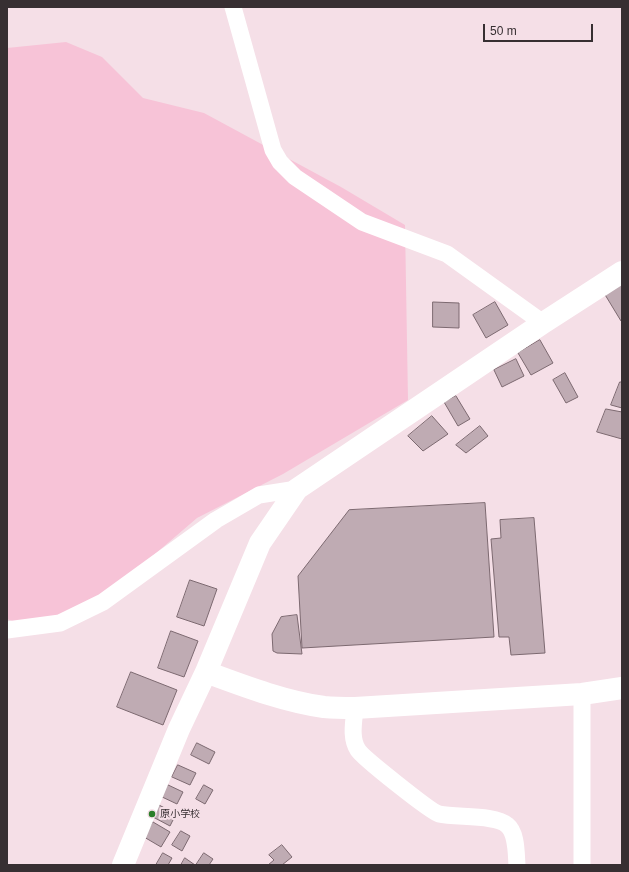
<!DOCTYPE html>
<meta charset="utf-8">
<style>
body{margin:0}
#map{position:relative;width:629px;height:872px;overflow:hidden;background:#f5dfe7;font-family:Helvetica,sans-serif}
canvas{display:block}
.frame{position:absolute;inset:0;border:8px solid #372f32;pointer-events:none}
.scale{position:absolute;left:483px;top:24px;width:110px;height:18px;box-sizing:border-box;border:2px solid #372f32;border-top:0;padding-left:5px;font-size:12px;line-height:14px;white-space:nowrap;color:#372f32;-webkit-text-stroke:3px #f5dfe7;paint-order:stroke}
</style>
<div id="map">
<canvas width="629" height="872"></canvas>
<div class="frame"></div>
<div class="scale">50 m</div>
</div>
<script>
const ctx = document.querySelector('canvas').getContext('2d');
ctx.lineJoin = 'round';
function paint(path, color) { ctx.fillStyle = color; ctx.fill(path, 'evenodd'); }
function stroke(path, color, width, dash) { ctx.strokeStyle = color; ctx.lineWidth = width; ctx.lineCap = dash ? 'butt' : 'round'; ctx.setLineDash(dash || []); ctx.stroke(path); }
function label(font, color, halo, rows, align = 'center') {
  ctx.font = font + ' Helvetica,"Noto Sans JP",sans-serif'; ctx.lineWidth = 4; ctx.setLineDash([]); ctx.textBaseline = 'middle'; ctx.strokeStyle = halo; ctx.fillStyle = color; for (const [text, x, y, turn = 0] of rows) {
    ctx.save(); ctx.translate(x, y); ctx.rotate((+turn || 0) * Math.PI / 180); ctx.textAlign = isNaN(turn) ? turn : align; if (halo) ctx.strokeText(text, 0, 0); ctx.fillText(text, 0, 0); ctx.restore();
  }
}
const green = new Path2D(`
 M66 42 102 57 143 98 204 113 341 187 405 225 408 400 283 474 197 518 92 608 29 627 7 619V48Z`);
const building = new Path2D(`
 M622 280V320L621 321 604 293Z
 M433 302 459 303V328L433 327Z
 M495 302 508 325 486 338 473 315Z
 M540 340 553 363 531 375 518 353Z
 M516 359 524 376 502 387 494 370Z
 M565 373 578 397 566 403 553 380Z
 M620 382H622V408L611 405Z
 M456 396 470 419 458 426 444 402Z
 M606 409 622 412V439L597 432Z
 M432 416 448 434 423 451 408 436Z
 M480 426 488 436 466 453 456 445Z
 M485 503 494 637 302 648 298 576 349 510Z
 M534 518 545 653 511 655 509 637H499L491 539 501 538 500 520Z
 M190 580 217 589 204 626 177 617Z
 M297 615 302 654 277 653 273 651 272 634 281 617Z
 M171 631 198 641 184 677 158 668Z
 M131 672 177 690 163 725 117 707Z
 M197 743 215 752 209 764 191 755Z
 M178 765 196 773 190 785 172 777Z
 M166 784 183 792 177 804 160 796Z
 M204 785 213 790 205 804 196 799Z
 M159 805 176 814 170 826 153 817Z
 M153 822 170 832 161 847 144 837Z
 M181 831 190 836 182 851 172 845Z
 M282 845 292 857 282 865H268L274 860 269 855Z
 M163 853 172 858 168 865H156Z
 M204 853 213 859 209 865H196Z
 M185 858 195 865H181Z`);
const street = new Path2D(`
 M233 7 273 150 280 162 295 177 362 222 447 254 543 323
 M7 630 60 623 103 602 216 520 259 495 297 489
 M355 708C354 721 350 738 358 750 362 757 431 812 439 814 456 818 495 814 507 825 517 833 516 853 517 865
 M582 865V694`);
const secondary = new Path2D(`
 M206 672C244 686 283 701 324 707 335 708 345 708 355 708L582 694 622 688
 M123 865 179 729 206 672 260 543 297 489 543 323 622 272`);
const markers = [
 [152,814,4,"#2b7e2a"]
];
const poiNames = [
 ["原小学校",160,814]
];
paint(green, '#f7c3d7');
paint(building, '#bfabb3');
stroke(building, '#7c6970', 1);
stroke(street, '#fff', 17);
stroke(secondary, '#fff', 22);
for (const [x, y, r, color] of markers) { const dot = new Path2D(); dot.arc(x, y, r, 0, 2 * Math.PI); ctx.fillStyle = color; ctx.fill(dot); stroke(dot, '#f5dfe7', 1.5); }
label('10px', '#372f32', '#f5dfe7', poiNames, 'left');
</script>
